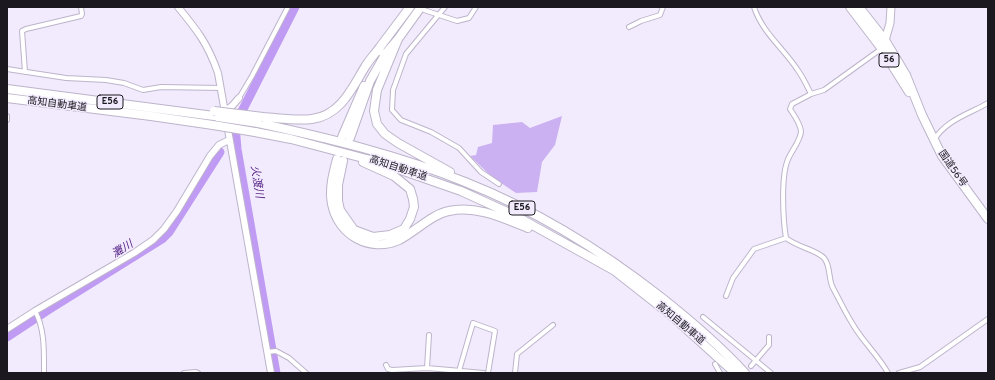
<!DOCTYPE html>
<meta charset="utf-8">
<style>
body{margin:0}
#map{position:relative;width:995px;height:380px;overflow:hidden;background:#f2ebfd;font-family:Overpass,sans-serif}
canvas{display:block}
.frame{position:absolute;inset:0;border:8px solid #1b181f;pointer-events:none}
</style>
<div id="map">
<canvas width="995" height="380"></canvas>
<div class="frame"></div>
</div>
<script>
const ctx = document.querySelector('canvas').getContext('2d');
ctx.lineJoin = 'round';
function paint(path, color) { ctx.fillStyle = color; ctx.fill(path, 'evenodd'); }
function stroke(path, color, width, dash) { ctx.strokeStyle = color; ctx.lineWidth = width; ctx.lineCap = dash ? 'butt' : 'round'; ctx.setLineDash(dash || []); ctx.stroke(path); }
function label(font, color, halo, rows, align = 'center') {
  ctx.font = font + ' Overpass,"Noto Sans JP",sans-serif'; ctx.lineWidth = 3; ctx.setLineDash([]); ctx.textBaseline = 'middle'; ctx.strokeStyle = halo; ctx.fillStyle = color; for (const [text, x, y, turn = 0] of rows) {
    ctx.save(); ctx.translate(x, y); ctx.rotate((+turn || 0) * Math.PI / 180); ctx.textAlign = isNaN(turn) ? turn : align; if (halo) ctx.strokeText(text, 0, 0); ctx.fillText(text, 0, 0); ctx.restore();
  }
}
const green = new Path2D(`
 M562 116 555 145 542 162 537 192 516 193 492 177 470 156 476 155 478 147 492 143 493 125 522 122 530 128Z`);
const river = new Path2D(`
 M237 121 295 7
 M235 126 237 149 276 373
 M7 337 48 310 162 239 169 232 220 152`);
const street = new Path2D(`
 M445 7 406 54 393 90 392 110 401 120 431 132 459 148 481 172 499 184
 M754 7C762 32 783 48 797 69 803 77 807 86 811 94
 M424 10 457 21 469 18 476 7
 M629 27 641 21 660 15 663 7
 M881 49 824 90 811 94 792 104 790 109C794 115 800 123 801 131 801 141 790 152 787 162 781 179 783 220 786 238 797 247 817 250 824 258 831 266 828 279 833 288 839 299 845 312 852 323 862 341 878 355 888 373
 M7 69 66 78 106 80 124 83 143 90 161 87 221 88
 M25 72 22 31 26 29 81 16 82 14 81 7
 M239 98 252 76 288 7
 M7 116V120
 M934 140C946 120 969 114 988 103
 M726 296 733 278 754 249 786 238
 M35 311C45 329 44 352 44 373
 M703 317 771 373
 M267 352 276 351 289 358 306 373
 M715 364 720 373
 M386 365 388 369 392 370 427 368 484 373
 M751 366 769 345V337
 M427 368 429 335
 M459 371 473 323 495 331 488 373
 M184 373 196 372 198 373
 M515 373 517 354 553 325
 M899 373 920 367 988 319`);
const secondary = new Path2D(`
 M178 7C197 30 208 44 218 73L271 373
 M225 111 232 106 239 98
 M7 329 35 311 134 253 153 240 164 229 177 211 210 156 219 145 229 140`);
const primary = new Path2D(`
 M884 44 890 23 891 7`);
const highway = new Path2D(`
 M850 7 882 49 909 92
 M859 7 885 40 906 75 922 115 942 156 988 219
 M398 39 377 90 374 111 377 124 385 134 398 143 450 172
 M379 51 380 47 410 7
 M7 89 214 116
 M7 98 151 116 213 125
 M263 117C279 118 296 121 312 119 341 115 352 88 365 67 369 60 375 54 380 47
 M258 123C328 138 398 155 465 182 536 210 602 251 662 298 691 321 720 346 745 373
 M255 132 291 139 378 162 461 191 516 216 615 271 671 315 735 373
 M342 137 364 86
 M350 138 370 81 386 53 398 39 421 7
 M337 159C333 174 329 189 332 204 338 235 370 253 399 240 415 232 432 214 449 211 476 205 503 218 528 228
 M343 161 338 185V201L340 210 354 230 373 237 390 235 404 229 410 219 414 207 413 199 410 189 394 176 363 162`);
const highwayBridge = new Path2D(`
 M214 111 263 117
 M218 117 258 123
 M213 125 255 132`);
const shields = [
 [889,60,20],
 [110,102,26],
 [522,208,26]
];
const shieldNames = [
 ["56",889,60],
 ["E56",110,102],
 ["E56",522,208]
];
const streetNames = [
 ["高知自動車道",57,105,7],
 ["高知自動車道",398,169,18],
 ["国道56号",952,169,55],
 ["高知自動車道",680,324,40]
];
const waterNames = [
 ["火渡川",256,182,81],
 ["灘川",123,250,-32]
];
paint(green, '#cbb1f2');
stroke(river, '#c09bf3', 9);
stroke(street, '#bdb4ca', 6);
stroke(secondary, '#bdb4ca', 8);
stroke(primary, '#bdb4ca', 9);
stroke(highway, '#bdb4ca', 10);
stroke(street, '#fff', 4);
stroke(secondary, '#fff', 6);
stroke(primary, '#fff', 7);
stroke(highway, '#fff', 8);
stroke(highwayBridge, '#bdb4ca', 10, []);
stroke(highwayBridge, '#fff', 8);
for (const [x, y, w] of shields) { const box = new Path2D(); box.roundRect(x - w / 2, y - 7, w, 14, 3); ctx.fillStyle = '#f2ebfd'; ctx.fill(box); stroke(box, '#1b181f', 1); }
label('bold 9px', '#1b181f', null, shieldNames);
label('10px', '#1b181f', '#f2ebfd', streetNames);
label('italic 11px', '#4f1a80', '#f2ebfd', waterNames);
</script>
